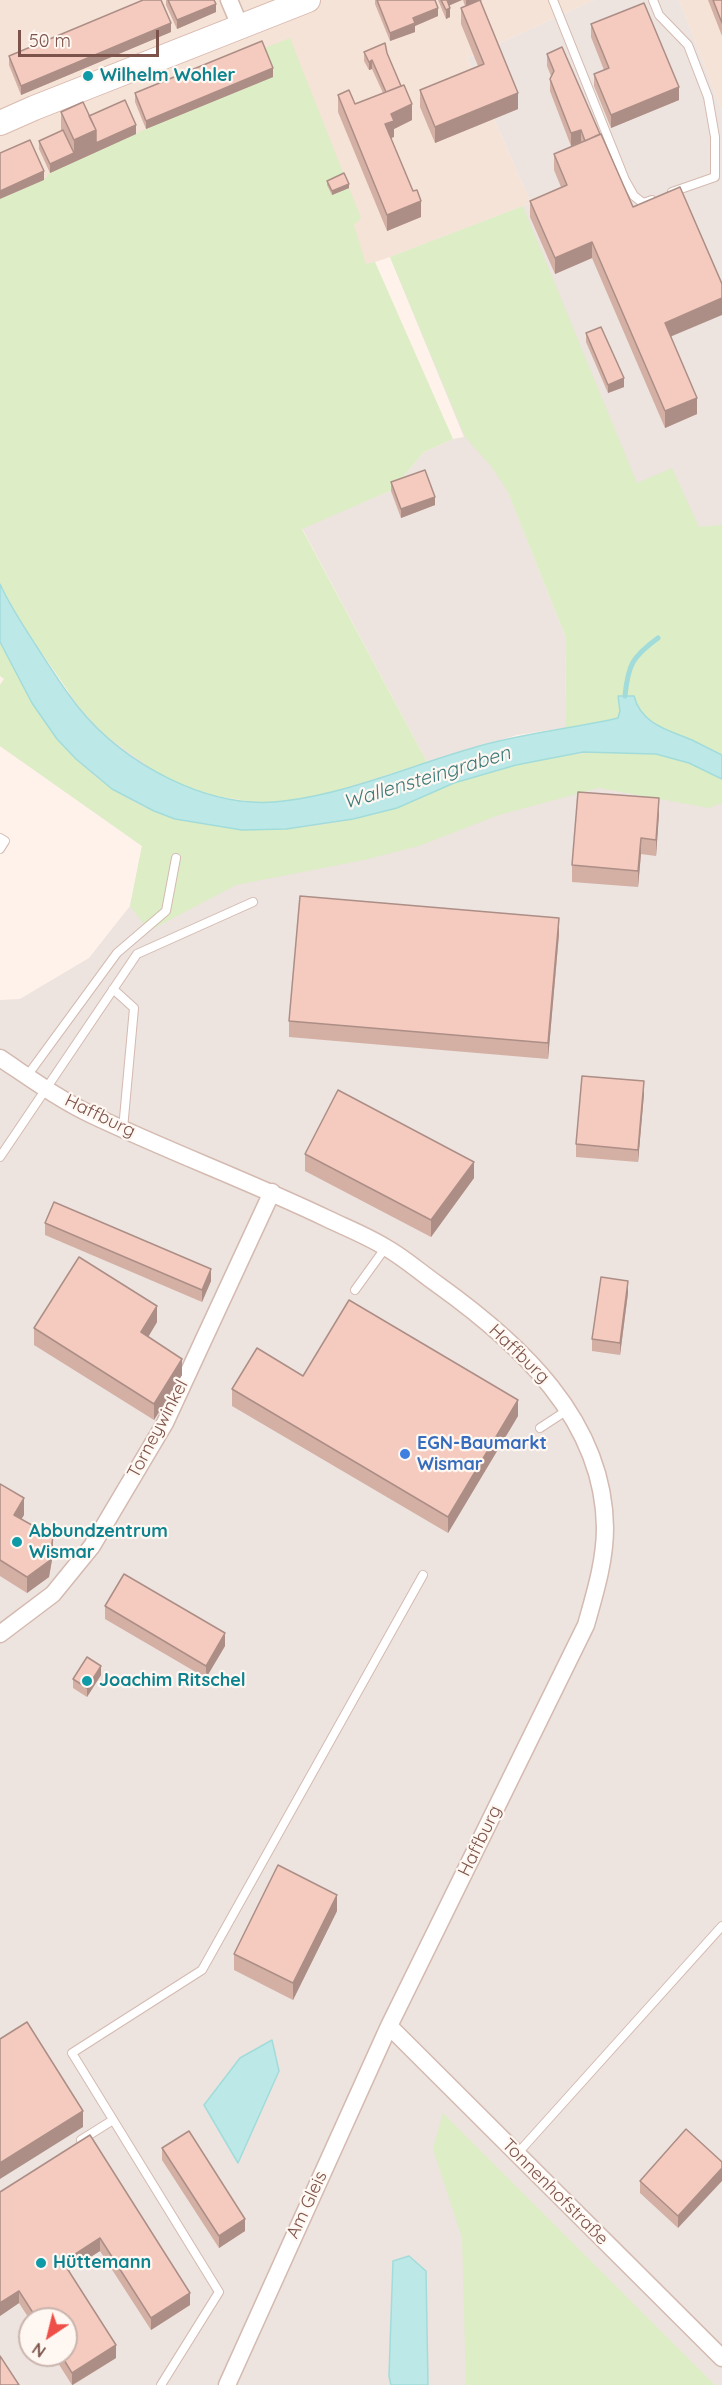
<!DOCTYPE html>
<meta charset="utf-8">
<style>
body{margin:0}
#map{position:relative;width:722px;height:2385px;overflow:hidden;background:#fef2ea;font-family:Quicksand,sans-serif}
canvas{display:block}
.north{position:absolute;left:18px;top:2307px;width:60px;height:60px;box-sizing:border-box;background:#fff7f1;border:2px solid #cab5ae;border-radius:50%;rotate:215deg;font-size:16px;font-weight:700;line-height:24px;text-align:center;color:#7b534a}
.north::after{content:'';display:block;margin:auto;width:21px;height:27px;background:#ee4f48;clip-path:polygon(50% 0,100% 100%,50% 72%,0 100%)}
.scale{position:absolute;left:18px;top:30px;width:141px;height:27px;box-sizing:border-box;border:3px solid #7b534a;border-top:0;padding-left:8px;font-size:18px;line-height:21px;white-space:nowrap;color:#7b534a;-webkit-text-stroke:4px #fff7f1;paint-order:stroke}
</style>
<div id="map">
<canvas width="722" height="2385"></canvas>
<div class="north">N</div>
<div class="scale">50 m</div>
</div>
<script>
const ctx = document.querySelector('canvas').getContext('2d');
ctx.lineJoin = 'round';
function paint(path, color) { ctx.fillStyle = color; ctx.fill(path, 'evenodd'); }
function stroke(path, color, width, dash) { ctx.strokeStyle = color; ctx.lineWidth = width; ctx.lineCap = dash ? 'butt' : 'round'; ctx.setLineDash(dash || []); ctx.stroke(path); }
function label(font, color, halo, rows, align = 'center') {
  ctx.font = font + ' Quicksand,sans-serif'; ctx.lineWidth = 4.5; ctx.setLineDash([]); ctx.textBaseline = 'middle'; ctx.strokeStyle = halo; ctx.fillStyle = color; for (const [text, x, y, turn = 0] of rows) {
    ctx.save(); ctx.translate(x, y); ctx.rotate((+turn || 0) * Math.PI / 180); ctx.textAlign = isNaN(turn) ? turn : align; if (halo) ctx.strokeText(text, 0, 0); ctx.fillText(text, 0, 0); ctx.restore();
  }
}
const residential = new Path2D(`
 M0 0H594L467 58 531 203 390 257 301 287 0 439Z
 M679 0H722V111Z`);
const industrial = new Path2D(`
 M594 0H679L722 111V547L509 494 566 638 565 728 517 735 427 762 302 528 392 490 424 452 453 439 464 437 390 257 531 203 467 58Z
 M22 655 211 808 605 735 722 769V2385H0V1000L20 999 89 958 130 906 142 846 0 746V685ZM30 2319H66V2355H30Z`);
const green = new Path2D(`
 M290 38 361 218 354 225 366 264 375 262 453 439 424 452 392 490 302 529 427 762 323 795 282 802H255L215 796 181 785 155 771 105 735 79 707 22 624 0 584V199L44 180 50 173 146 129 262 49Z
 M523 206 637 483 672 468 699 527 722 525V755C693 740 657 732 636 706L620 711 618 718 565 728 566 638 508 492 491 466 465 437 390 257Z
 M0 643C18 675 34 711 58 740 87 774 129 805 172 818 182 821 194 822 204 823 217 826 231 829 244 830 294 831 348 823 396 808 416 802 434 790 454 783 515 760 589 747 654 754 678 756 701 769 722 779V803L709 808 599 788 499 815 419 846 364 860 236 885 149 931 130 906 142 846 0 746V685L4 679 0 676Z
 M443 2113 715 2385H466L462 2238 433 2149Z`);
const water = new Path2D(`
 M0 584C10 606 24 627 37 647 50 667 63 688 78 707 124 764 209 811 284 801 350 793 412 765 476 747 523 733 571 729 618 718L620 711 618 696H634C641 724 668 730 692 740 702 745 712 750 722 755V779L689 763 656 754 583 752 516 765 454 783 397 808 353 819 286 829 242 830 175 819 154 811 112 789 76 759 57 739 32 703 0 642Z
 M272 2040 279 2071 238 2163 204 2105 240 2058Z
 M409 2256 426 2271 428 2385H391L389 2376 393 2261Z`);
const stream = new Path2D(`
 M625 696C628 665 632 657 658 638`);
const lane = new Path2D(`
 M553 0 625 180 634 196 643 203 652 200
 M653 0 659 15 688 45 708 97 715 137V177L672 192
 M0 838 5 841 0 849
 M113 989 134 1008 123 1129
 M27 1076 117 953 166 911 176 858
 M0 1157 137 954 253 902
 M355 1290 386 1247
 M540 1428 569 1409
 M81 2140 113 2120
 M517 2154 722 1926
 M161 2385 219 2292 72 2053 202 1970 423 1575`);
const street = new Path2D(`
 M229 0 240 26
 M0 1058C30 1078 60 1100 92 1115 170 1152 251 1182 328 1219 347 1228 367 1236 385 1247 403 1257 420 1272 437 1284 518 1342 604 1419 605 1528 605 1561 595 1593 586 1625L389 2026 227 2385
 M0 1634 53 1594 92 1546 165 1423 272 1192
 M389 2026 722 2358`);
const secondary = new Path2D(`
 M0 123 34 108 308 0`);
const wall = new Path2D(`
 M166 0H214L216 12 177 29 166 5Z
 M375 0H435L438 16 415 26V32L390 41 375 4Z
 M438 0H462L449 5 450 17 446 19Z
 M463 0H482L480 1 518 109 435 143 420 107V90L478 66 461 24V8L465 6Z
 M708 0H722V36Z
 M591 24 679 100 611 128 594 86V74L604 70 591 37Z
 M171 32 21 95 9 65V56Z
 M364 52 387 53 412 120 394 129V137L391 138 421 217 387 231 338 112V95L355 104 383 93 372 69 369 70 364 61Z
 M547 54 671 336 697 414 665 428 592 258 555 274 530 217V201L561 187 554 170V154L581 143 571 146 550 91V79L551 76 547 66Z
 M273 77 146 129 135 102V93Z
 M61 112 89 116 136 134 50 173 39 149V141L61 131Z
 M327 181 349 188 332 195 327 185Z
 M586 333 624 387 608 393 586 342Z
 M391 482 435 505 401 518 391 491Z
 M659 814 656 856 641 854 638 887 572 882V865Z
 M559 934 548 1059 289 1037V1021Z
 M644 1094 638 1162 576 1157V1144Z
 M305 1154 474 1178 431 1237 305 1171Z
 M45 1223 211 1281 202 1302 45 1235Z
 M628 1293 620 1355 592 1351V1339Z
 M157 1322 148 1337 182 1375 154 1420 34 1345V1328Z
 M303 1376 518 1416 448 1533 232 1406V1389Z
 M0 1484 24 1515 21 1519 53 1554 49 1577 27 1593 0 1576Z
 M105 1606 225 1646 206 1678 105 1619Z
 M101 1675 87 1697 73 1688V1679Z
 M337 1911 293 2000 234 1970V1954Z
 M686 2129 678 2228 640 2193V2181Z
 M90 2135 190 2305 151 2330 100 2251 69 2271 116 2358 73 2385H72L53 2355H66V2319H30V2320L19 2303 0 2316Z
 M162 2148 245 2231 219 2248 162 2160Z`);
const shadedWall = new Path2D(`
 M446 0H462L446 7Z
 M466 0H482L466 7Z
 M216 4V12L177 29V20Z
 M438 8V16L415 26V32L390 41V33L413 18Z
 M450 8V17L446 19V10Z
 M171 23V32L21 95V86Z
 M372 60V69L369 70V62Z
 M273 68V77L146 129V121Z
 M679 87V100L611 128V115Z
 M518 93V109L435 143V127Z
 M412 104V120L394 129V137L385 140V124L391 114Z
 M136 125V134L50 173V164L74 153V140L96 130Z
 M581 130V142L571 146V133Z
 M44 171V180L0 199V191Z
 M349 184V188L332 195V191Z
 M421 201V217L387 231V215Z
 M592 242V258L555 274V258Z
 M722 298V315L665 339V323Z
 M624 378V387L608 393V385Z
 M697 398V414L665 428V411Z
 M435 497V505L401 518V509Z
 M659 798V814L656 856V840Z
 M641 838V854L638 887V871Z
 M559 918V934L548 1059V1043Z
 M644 1081V1094L638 1162V1150Z
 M474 1162V1178L431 1237V1220Z
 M211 1269V1281L202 1302V1290Z
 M628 1281V1293L620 1355V1343Z
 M157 1306V1322L141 1349V1332Z
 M182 1359V1375L154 1420V1404Z
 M518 1400V1416L448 1533V1517Z
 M24 1498V1515L14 1531V1515Z
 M53 1537V1554L49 1577 27 1593V1577Z
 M225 1633V1646L206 1678V1666Z
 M101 1666V1675L87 1697V1688Z
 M337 1895V1911L293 2000V1983Z
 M83 2111V2127L0 2179V2163Z
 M722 2168V2181L678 2228V2216Z
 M245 2219V2231L219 2248V2236Z
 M100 2238V2251L63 2274V2262Z
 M19 2291V2303L0 2316V2303Z
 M190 2293V2305L151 2330V2318Z
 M116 2345V2358L72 2385V2373Z`);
const building = new Path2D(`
 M143 0H161L171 23 21 86 9 56Z
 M168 0H214L216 4 177 20Z
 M377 0H435L438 8 413 18 415 23 390 33Z
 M441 0H447L450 8 446 10Z
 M480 0 518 93 435 127 420 90 484 64 461 8Z
 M713 0H722V23Z
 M644 3 679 87 611 115 594 74 609 68 591 24Z
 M262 41 273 68 146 121 135 93Z
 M385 43 387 53 401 86 386 92 372 60 369 62 364 52Z
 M562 47 600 134 585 141 581 130 571 133 550 79 554 71 547 54Z
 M404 85 412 104 391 114 394 121 385 124 413 191 417 190 421 201 387 215 338 95 349 90 355 104Z
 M125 100 136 125 96 143V130L89 116Z
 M83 102 96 130 74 140 61 112Z
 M63 130 74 153 50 164 39 141Z
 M601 134 633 207 680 187 722 284V298L665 323 697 398 665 411 592 242 555 258 530 201 567 185 554 154Z
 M30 140 44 171 0 191V153Z
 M344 173 349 184 332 191 327 181Z
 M601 327 624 378 608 385 586 333Z
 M425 470 435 497 401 509 391 482Z
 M578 792 659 798 656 840 641 838 638 871 572 865Z
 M300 896 559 918 548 1043 289 1021Z
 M582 1076 644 1081 638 1150 576 1144Z
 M338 1090 474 1162 431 1220 305 1154Z
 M54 1202 211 1269 202 1290 45 1223Z
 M79 1257 157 1306 141 1332 182 1359 154 1404 34 1328Z
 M601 1277 628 1281 620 1343 592 1339Z
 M349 1300 518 1400 448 1517 232 1389 257 1348 303 1376Z
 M0 1484 24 1498 14 1515 53 1537 49 1561 27 1577 0 1560Z
 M124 1574 225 1633 206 1666 105 1606Z
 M87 1657 101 1666 87 1688 73 1679Z
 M278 1865 337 1895 293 1983 234 1954Z
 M27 2022 83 2111 0 2163V2039Z
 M686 2129 722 2162V2168L678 2216 640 2181Z
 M189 2131 245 2219 219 2236 162 2148Z
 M90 2135 190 2293 151 2318 100 2238 63 2262 116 2345 72 2373 61 2355H66V2319H37L19 2291 0 2303V2192Z
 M0 2356 19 2385H0Z`);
const markers = [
 [88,76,6,"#0f9aa8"],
 [405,1454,6,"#3f7fe0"],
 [17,1542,6,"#0f9aa8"],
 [87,1681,6,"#0f9aa8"],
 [41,2263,6,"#0f9aa8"]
];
const cultureNames = [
 ["Wilhelm Wohler",100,76],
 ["Abbundzentrum",29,1532],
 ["Wismar",29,1553],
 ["Joachim Ritschel",99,1681],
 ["Hüttemann",53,2263]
];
const streetNames = [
 ["Haffburg",100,1116,26],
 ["Haffburg",519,1354,44],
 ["Torneywinkel",158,1429,-62],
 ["Haffburg",480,1841,-64],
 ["Tonnenhofstraße",555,2192,45],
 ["Am Gleis",307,2205,-65]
];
const shopNames = [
 ["EGN-Baumarkt",417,1444],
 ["Wismar",417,1465]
];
const waterNames = [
 ["Wallensteingraben",427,778,-17]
];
paint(residential, '#f6e3d7');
paint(industrial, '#ede3df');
paint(green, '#ddedc6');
paint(water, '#bce9e8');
stroke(water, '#a1dcda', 1.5);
stroke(stream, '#a1dcda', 5);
stroke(lane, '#d4bab0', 10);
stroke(street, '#d4bab0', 19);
stroke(secondary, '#d9bbb0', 26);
stroke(lane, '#fff', 8);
stroke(street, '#fff', 16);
stroke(secondary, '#fff', 24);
paint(wall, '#d3afa4');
paint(shadedWall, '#ac8e86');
paint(building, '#f5cbbf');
stroke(building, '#ac8e86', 1.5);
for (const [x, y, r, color] of markers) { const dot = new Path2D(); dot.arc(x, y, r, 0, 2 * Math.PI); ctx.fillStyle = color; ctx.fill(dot); stroke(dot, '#fff7f1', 2); }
label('bold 18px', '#0d838f', '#fff7f1', cultureNames, 'left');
label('18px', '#7b534a', '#fff7f1', streetNames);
label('bold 18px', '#366cbe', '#fff7f1', shopNames, 'left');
label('italic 20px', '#3a7978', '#fff7f1', waterNames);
</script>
